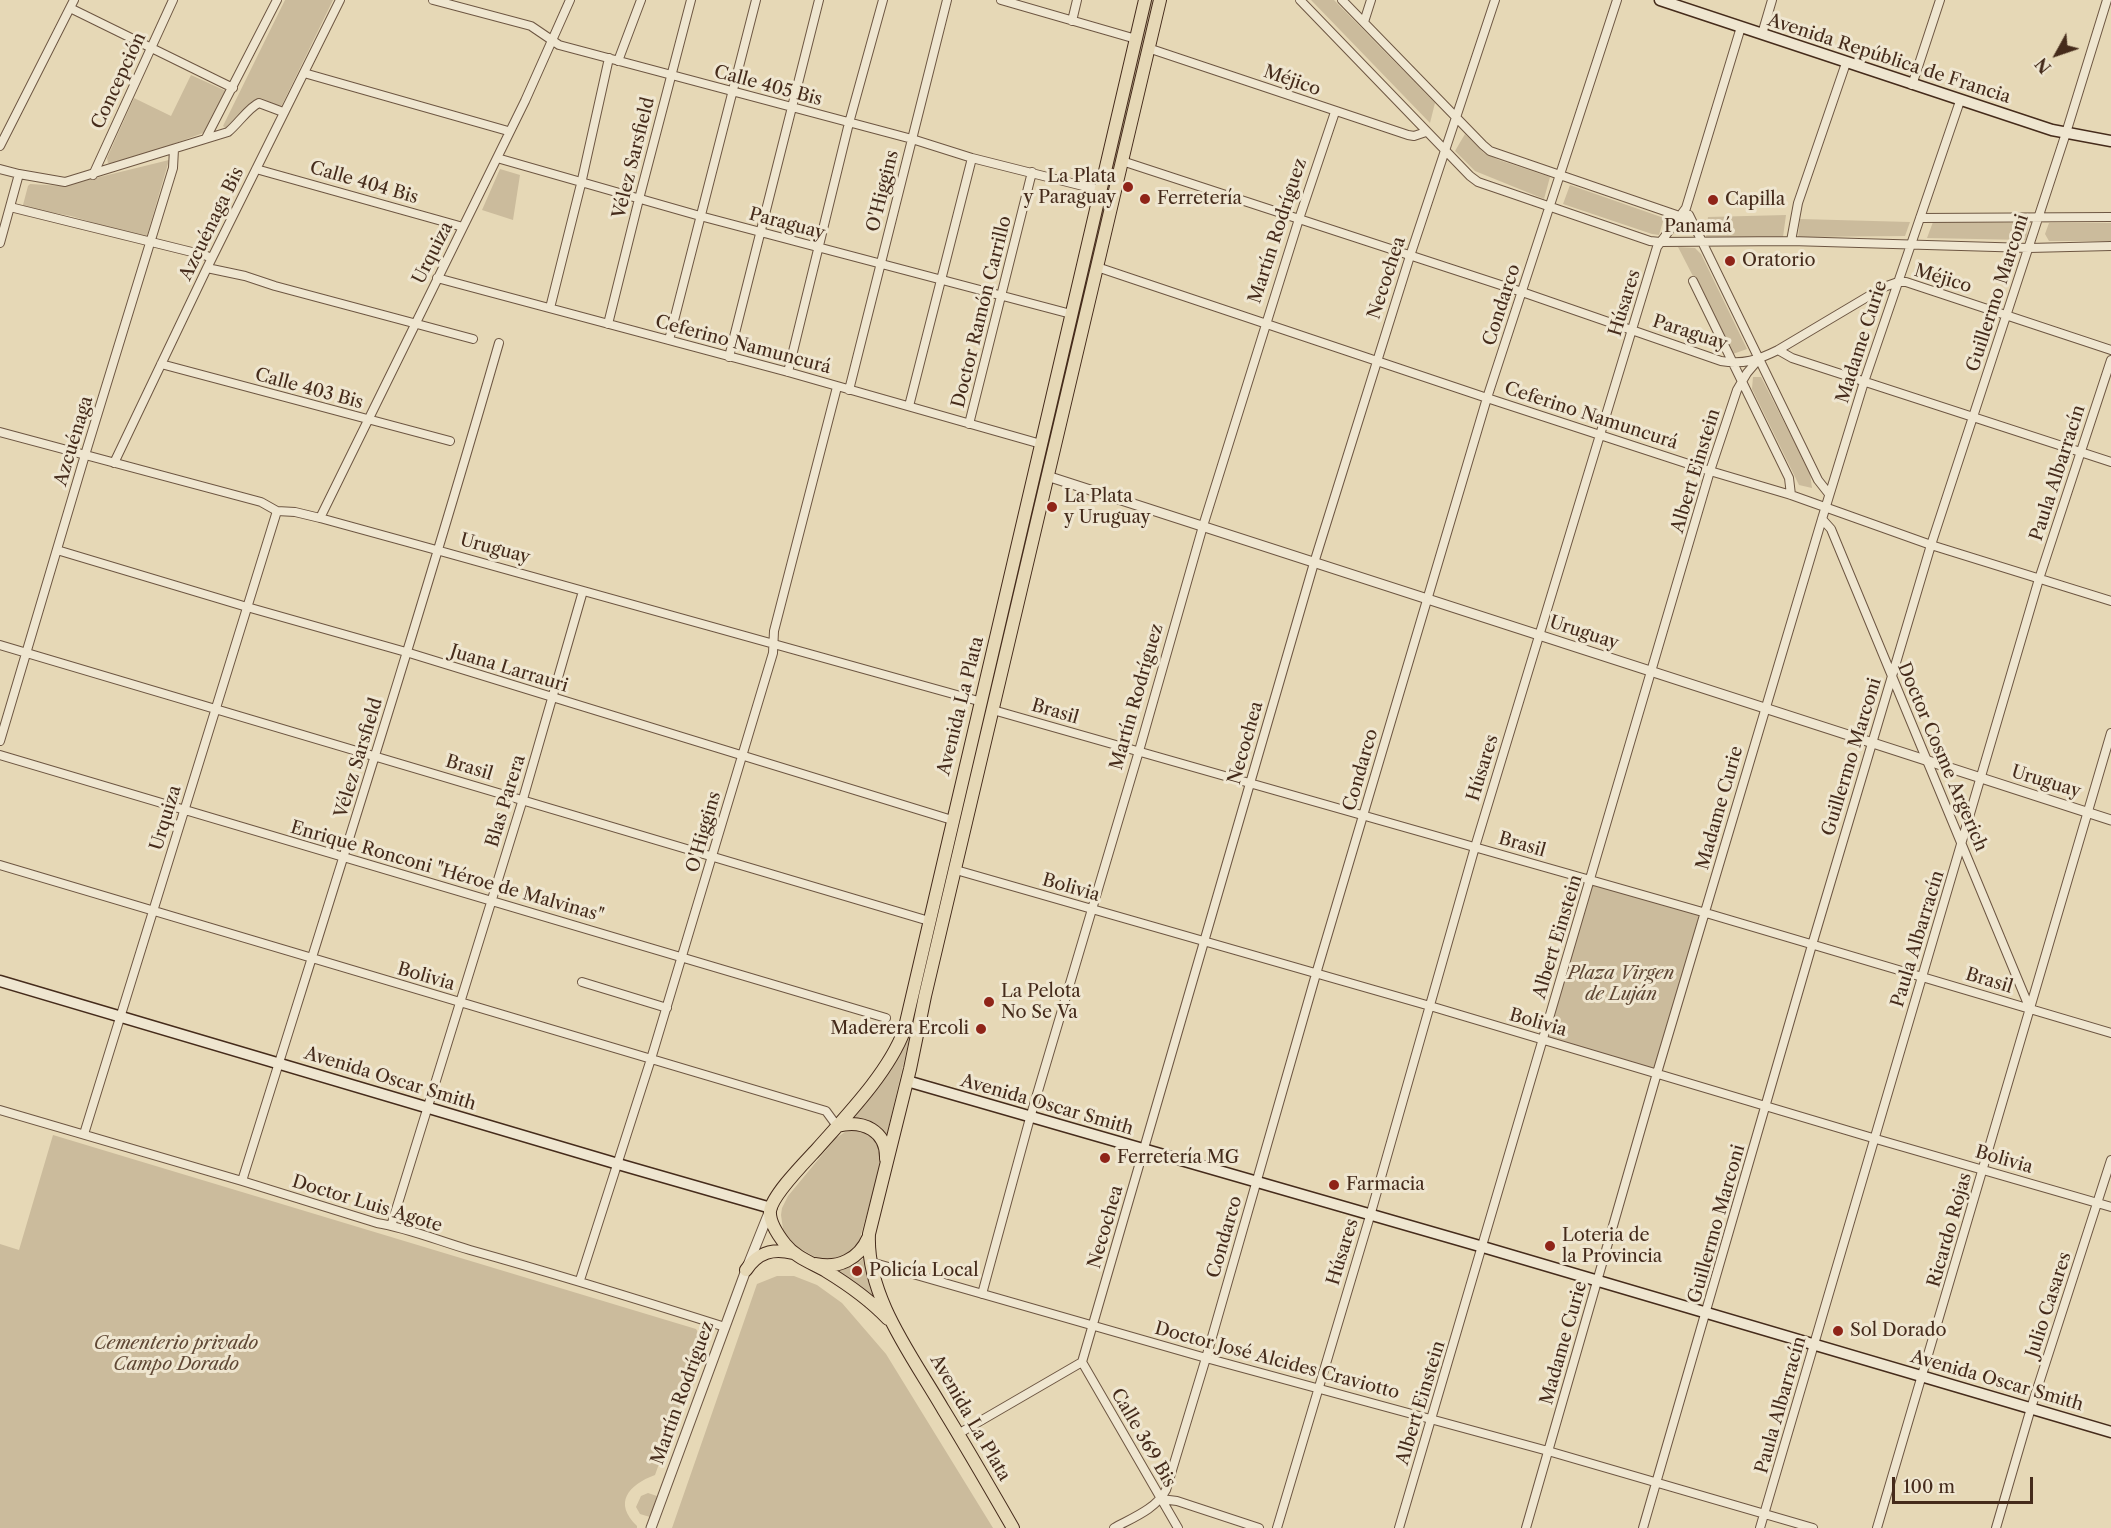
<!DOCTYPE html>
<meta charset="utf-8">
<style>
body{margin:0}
#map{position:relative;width:2111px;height:1528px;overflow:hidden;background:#e6d8b6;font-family:"Libre Caslon Text",serif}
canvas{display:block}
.north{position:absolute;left:2027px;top:24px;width:60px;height:60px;-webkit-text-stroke:4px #efe6d0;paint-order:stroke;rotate:230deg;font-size:16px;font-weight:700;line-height:24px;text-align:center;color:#452b1b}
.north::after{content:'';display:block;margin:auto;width:21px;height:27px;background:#452b1b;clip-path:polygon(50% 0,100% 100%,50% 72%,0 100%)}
.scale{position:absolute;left:1892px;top:1477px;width:141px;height:27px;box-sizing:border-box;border:3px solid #452b1b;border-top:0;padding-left:8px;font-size:18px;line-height:21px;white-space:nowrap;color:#452b1b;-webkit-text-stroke:4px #efe6d0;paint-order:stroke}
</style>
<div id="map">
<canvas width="2111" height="1528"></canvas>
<div class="north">N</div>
<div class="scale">100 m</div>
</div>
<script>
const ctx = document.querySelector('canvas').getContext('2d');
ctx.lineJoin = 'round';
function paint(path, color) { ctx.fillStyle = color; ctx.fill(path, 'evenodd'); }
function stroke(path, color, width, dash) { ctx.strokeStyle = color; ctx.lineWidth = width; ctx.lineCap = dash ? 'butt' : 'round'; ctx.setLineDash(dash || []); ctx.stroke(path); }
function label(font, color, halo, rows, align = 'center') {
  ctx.font = font + ' "Libre Caslon Text",serif'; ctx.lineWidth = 6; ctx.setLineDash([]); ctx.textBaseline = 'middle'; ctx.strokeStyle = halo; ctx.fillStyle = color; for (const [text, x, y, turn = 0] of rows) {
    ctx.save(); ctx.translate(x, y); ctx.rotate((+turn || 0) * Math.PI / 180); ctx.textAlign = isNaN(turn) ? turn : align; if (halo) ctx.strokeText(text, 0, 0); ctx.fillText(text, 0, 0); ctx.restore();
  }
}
const green = new Path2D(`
 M285 0H333L281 107 261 98 255 100 227 129 223 126Z
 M1151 0H1153L886 1138 847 1121 892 1067 907 1038Z
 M1311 0H1334L1435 103 1430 123Z
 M191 75 226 91 208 129 203 133 114 166 108 163 107 158 134 98 171 116Z
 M1465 134 1484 153 1499 160 1550 177 1544 199 1475 171 1455 151Z
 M169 160 146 239 71 216 26 208 23 205 28 186 30 184 63 186Z
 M500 169 520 175 513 220 482 210Z
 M1570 185 1664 218 1659 235 1652 234 1563 204Z
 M1786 215 1783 237H1706L1708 217Z
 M1800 219 1910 222 1905 236 1798 237Z
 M1933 222 2029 223 2026 240 1927 238Z
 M2049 223H2111V241H2049L2045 234Z
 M1678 247 1695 248 1701 254 1747 349 1733 354Z
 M1753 377H1761L1810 473 1812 488 1799 485 1752 389Z
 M1590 881 1706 913 1657 1073 1542 1040Z
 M855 1130 870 1134 877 1143 881 1164 858 1245 848 1255 829 1260 815 1257 794 1245 783 1229 781 1215 782 1208 788 1196 836 1138 845 1132Z
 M53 1135 696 1329 703 1341 655 1475C628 1485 613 1503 637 1526V1528H0V1244L19 1250Z
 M864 1258 877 1302 838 1272V1271L855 1265Z
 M777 1276H794L817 1285 842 1303 886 1354 993 1528H672L757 1284Z
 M648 1493 657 1496 650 1517 640 1514 636 1507 641 1496Z`);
const minor = new Path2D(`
 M433 0 531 26 559 45 912 139 972 158 1099 190
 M1001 0 1136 39
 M1300 0 1470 176 1478 182 1650 241 1660 242 1791 241 2029 248 2111 246
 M1342 0 1483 145 1490 151 1691 220
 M70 8 233 88
 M1072 21 1077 0
 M1364 22 1371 0
 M1762 34 1772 0
 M1148 48 1408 135 1414 136 1426 132
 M618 61 641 0
 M304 73 508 131
 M1912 85 1940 0
 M206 138 277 0
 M0 146 74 0
 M497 158 700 216 1071 314
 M1122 161 1522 292 1721 361C1743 365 1758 360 1778 350L1792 358 2111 462
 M0 169 19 174 65 182 228 132C238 124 249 107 259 103L283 112
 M256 169 463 227
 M93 175 173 0
 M10 207 204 255 212 258
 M1689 215 1818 480 1829 494
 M1920 218 2111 217
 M1791 241 1798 203 1846 63
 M0 243 19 174
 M1097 267 1487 398 1710 471 1791 495 1931 545 2111 601
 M207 268 245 276 275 286 473 339
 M437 278 788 372 1041 444
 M1693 281 1789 478 1791 495
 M550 308 581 184 609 58
 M608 324 639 199 691 0
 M669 340 756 0
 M1778 350 1884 287 1898 282H1906L2111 350
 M729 357 819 0
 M161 364 450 441
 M788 372 849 123 883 0
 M849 390 947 0
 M909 406 972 158
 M969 424 1032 172
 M0 432 261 502 277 511 295 512 320 518 440 551 982 702
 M114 463 207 268 340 0
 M320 518 525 101 570 0
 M1822 519 1831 529 2030 1009
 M57 550 247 607 406 652 952 820
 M0 645 929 921
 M993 710 1706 913 2111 1033
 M0 741 85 455 173 168 174 149
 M0 755 886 1018
 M0 865 826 1111 837 1126
 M956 870 1430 1006 1876 1139 2111 1207
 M582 982 667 1008
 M0 1110 242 1181 377 1223C408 1228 439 1241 470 1250 556 1274 640 1300 725 1327
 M84 1134 277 511
 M242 1181C329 902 418 624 499 343
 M391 1226 523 799 583 591
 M871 1262 1206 1358 1548 1451 1813 1528
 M580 1280 651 1059 773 653 774 631 837 387
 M982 1294 1030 1118 1139 751 1203 526 1299 219 1335 112
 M1082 1362 1178 1528
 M958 1434 1082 1362 1314 563 1410 256 1495 0
 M1161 1499 1177 1501 1259 1528
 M1114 1528C1132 1518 1156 1509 1166 1490L1206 1358 1316 974 1487 398 1617 0
 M1277 1528 1370 1216 1475 847 1657 247 1686 208 1741 27
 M1399 1528 1710 471 1737 390 1747 373 1758 360
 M1526 1528 1657 1073 1822 519 1864 382 1960 101
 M1643 1528 1812 945 1931 545 2066 133 2107 0
 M1760 1528 2039 579 2111 360
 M1877 1528 2111 733
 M1996 1528 2031 1408 2111 1160`);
const tertiary = new Path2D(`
 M1047 476 2111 820
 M651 1528 746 1270 770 1210`);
const secondary = new Path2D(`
 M1660 0 2052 130 2111 141
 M0 981 618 1164 771 1208
 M907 1081 1483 1247 2111 1432`);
const primary = new Path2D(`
 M837 1126C863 1119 887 1131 886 1159
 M816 1264C838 1269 859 1259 868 1238
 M746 1270C758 1252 773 1248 793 1253
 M888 1319C870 1300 849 1285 826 1271 812 1263 795 1257 785 1244 778 1235 769 1222 770 1211 772 1195 806 1161 817 1149 847 1115 888 1073 904 1031L1145 0
 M1013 1528C990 1488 967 1448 943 1409 913 1357 866 1297 869 1234L910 1069 925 996 1160 0`);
const markers = [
 [1128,187,6,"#8f2418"],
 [1145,199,6,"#8f2418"],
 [1713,200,6,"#8f2418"],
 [1730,261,6,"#8f2418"],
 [1052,507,6,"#8f2418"],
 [989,1002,6,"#8f2418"],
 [981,1029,6,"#8f2418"],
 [1105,1158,6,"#8f2418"],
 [1334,1185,6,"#8f2418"],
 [1550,1246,6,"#8f2418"],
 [857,1271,6,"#8f2418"],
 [1838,1331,6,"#8f2418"]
];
const streetNames = [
 ["Avenida República de Francia",1889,59,18],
 ["Concepción",119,81,-65],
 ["Méjico",1292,81,19],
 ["Calle 405 Bis",768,86,15],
 ["Vélez Sarsfield",634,158,-76],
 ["Calle 404 Bis",364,183,16],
 ["O'Higgins",883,191,-76],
 ["Azcuénaga Bis",212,224,-64],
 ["Paraguay",787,224,15],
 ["Panamá",1698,227],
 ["Martín Rodríguez",1278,231,-72],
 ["Urquiza",433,253,-63],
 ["Necochea",1387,278,-72],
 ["Méjico",1943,279,17],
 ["Guillermo Marconi",1998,293,-72],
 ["Húsares",1625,303,-73],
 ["Condarco",1502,305,-72],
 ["Doctor Ramón Carrillo",982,312,-76],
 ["Paraguay",1690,333,18],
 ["Madame Curie",1862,342,-72],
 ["Ceferino Namuncurá",743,345,15],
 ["Calle 403 Bis",309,389,15],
 ["Ceferino Namuncurá",1591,416,18],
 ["Azcuénaga",74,441,-73],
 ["Albert Einstein",1696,471,-73],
 ["Paula Albarracín",2058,473,-72],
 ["Uruguay",495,549,15],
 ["Uruguay",1584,633,18],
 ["Juana Larrauri",509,669,17],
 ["Martín Rodríguez",1137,697,-74],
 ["Avenida La Plata",961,706,-76],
 ["Brasil",1055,712,16],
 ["Necochea",1246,743,-74],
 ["Guillermo Marconi",1852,757,-73],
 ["Doctor Cosme Argerich",1942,757,67],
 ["Vélez Sarsfield",359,758,-73],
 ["Brasil",469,768,17],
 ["Húsares",1483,768,-73],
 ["Condarco",1361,770,-74],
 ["Uruguay",2046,782,17],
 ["Blas Parera",506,801,-73],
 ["Madame Curie",1720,808,-74],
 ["Urquiza",166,818,-73],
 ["O'Higgins",704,832,-74],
 ["Brasil",1522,845,16],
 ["Enrique Ronconi \"Héroe de Malvinas\"",447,872,16],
 ["Bolivia",1071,888,16],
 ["Albert Einstein",1558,937,-73],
 ["Paula Albarracín",1918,939,-73],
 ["Bolivia",426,977,16],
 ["Brasil",1989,981,17],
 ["Bolivia",1538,1023,16],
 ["Avenida Oscar Smith",390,1079,17],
 ["Avenida Oscar Smith",1047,1105,16],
 ["Bolivia",2004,1160,16],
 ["Doctor Luis Agote",367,1204,17],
 ["Guillermo Marconi",1717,1224,-74],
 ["Necochea",1106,1227,-74],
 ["Ricardo Rojas",1950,1230,-74],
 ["Condarco",1225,1237,-74],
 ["Húsares",1343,1252,-73],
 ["Julio Casares",2049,1305,-72],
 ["Madame Curie",1564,1343,-74],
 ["Doctor José Alcides Craviotto",1277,1361,15],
 ["Avenida Oscar Smith",1997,1381,16],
 ["Martín Rodríguez",683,1393,-70],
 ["Albert Einstein",1421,1403,-73],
 ["Paula Albarracín",1781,1405,-74],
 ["Avenida La Plata",970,1418,60],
 ["Calle 369 Bis",1143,1438,60]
];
const poiNames = [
 ["La Plata",1116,177,"right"],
 ["y Paraguay",1116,198,"right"],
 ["Ferretería",1157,199],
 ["Capilla",1725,200],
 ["Oratorio",1742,261],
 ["La Plata",1064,497],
 ["y Uruguay",1064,518],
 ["La Pelota",1001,992],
 ["No Se Va",1001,1013],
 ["Maderera Ercoli",969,1029,"right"],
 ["Ferretería MG",1117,1158],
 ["Farmacia",1346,1185],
 ["Loteria de",1562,1236],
 ["la Provincia",1562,1257],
 ["Policía Local",869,1271],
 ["Sol Dorado",1850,1331]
];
const parkNames = [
 ["Plaza Virgen",1621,974],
 ["de Luján",1621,995],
 ["Cementerio privado",176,1344],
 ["Campo Dorado",176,1365]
];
paint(green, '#cbbb9c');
stroke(minor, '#6d5642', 10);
stroke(tertiary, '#6d5642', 11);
stroke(secondary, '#452b1b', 13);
stroke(primary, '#452b1b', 14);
stroke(minor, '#efe6d0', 8);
stroke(tertiary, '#efe6d0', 9);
stroke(secondary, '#efe6d0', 10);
stroke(primary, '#e6d8b6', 12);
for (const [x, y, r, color] of markers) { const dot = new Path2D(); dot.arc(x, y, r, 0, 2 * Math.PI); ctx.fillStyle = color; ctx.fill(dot); stroke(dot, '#efe6d0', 2); }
label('18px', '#452b1b', '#efe6d0', streetNames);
label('18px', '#452b1b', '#efe6d0', poiNames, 'left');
label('italic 18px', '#604835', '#efe6d0', parkNames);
</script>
